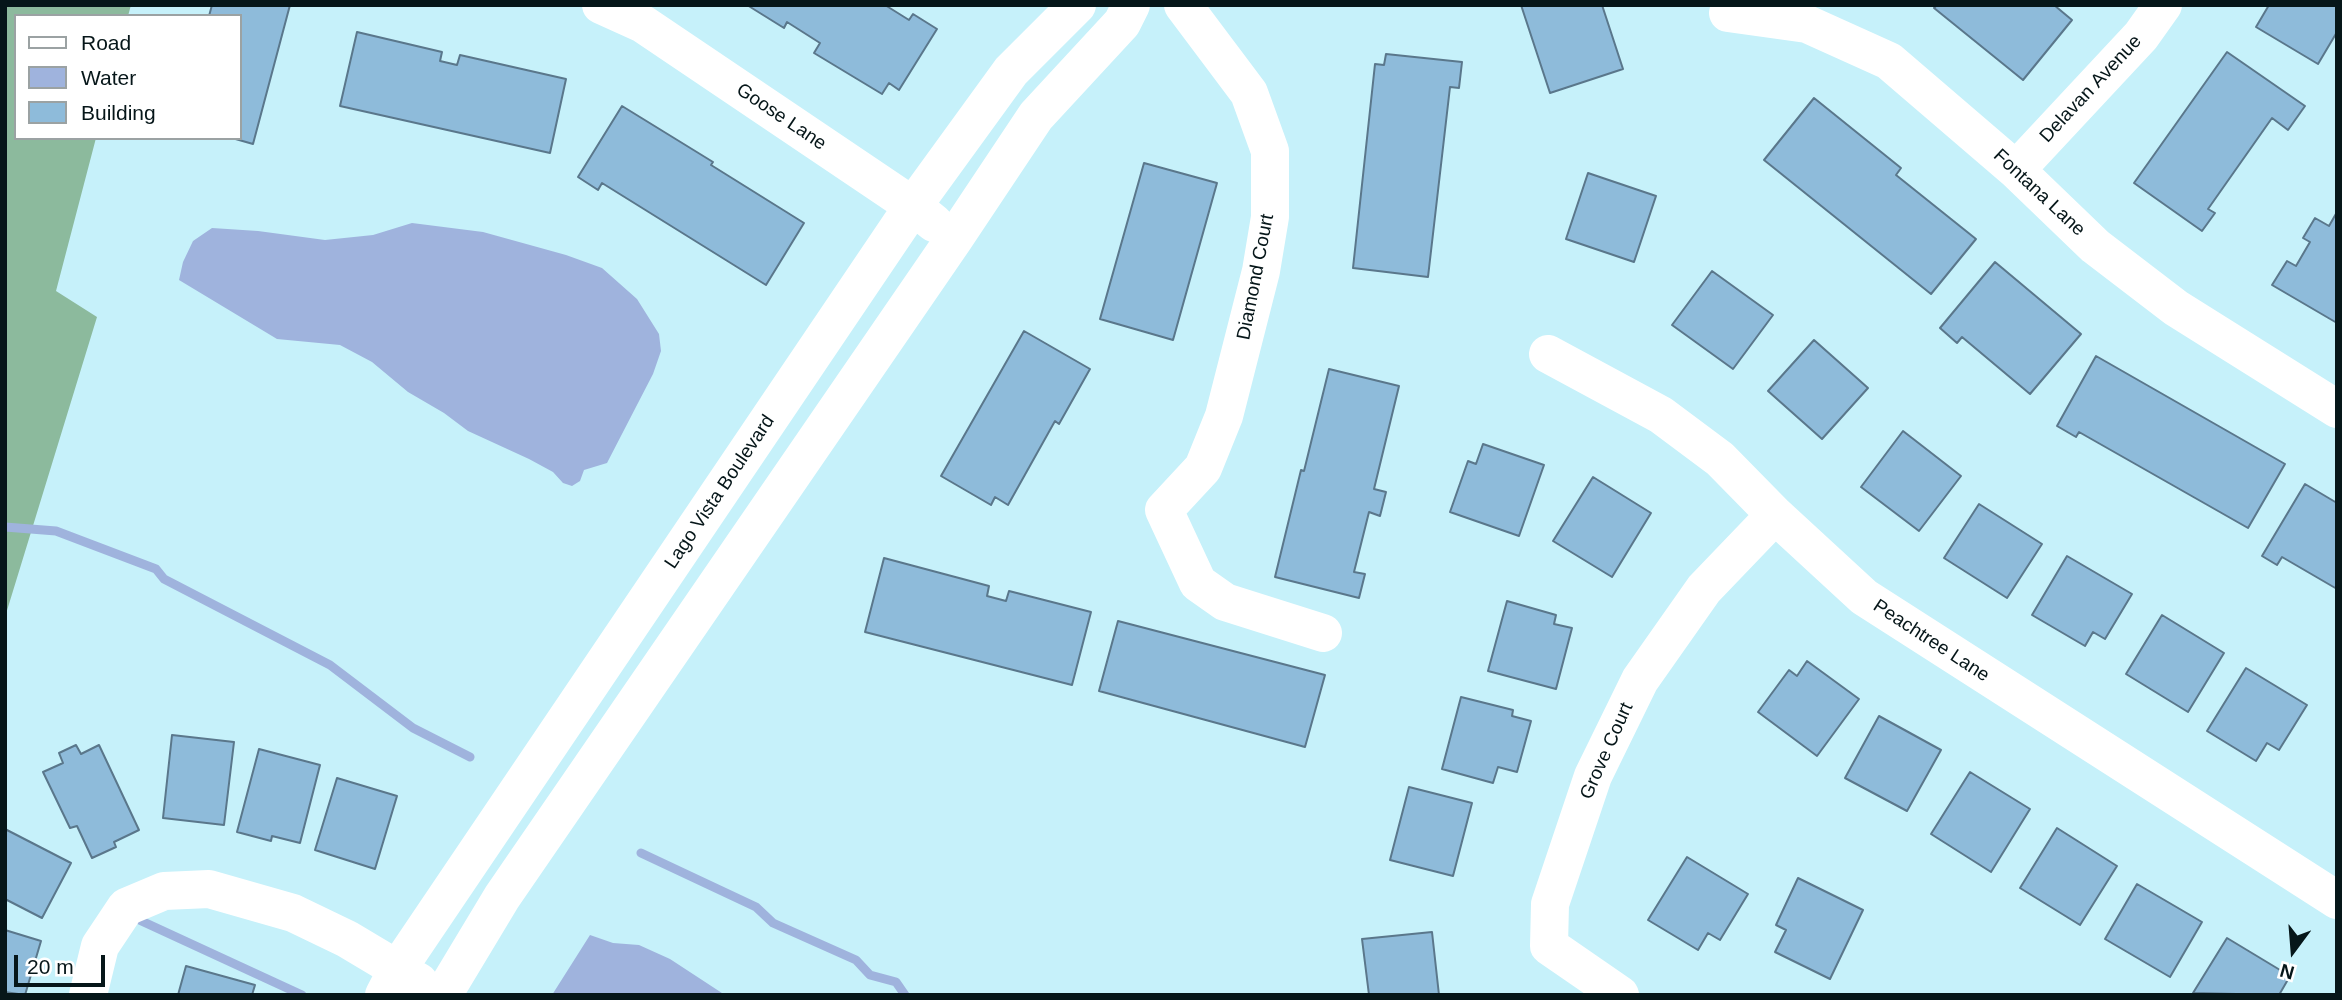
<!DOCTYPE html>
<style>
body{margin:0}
#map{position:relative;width:2342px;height:1000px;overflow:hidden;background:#c6f1fa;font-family:Arial,sans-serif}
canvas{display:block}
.frame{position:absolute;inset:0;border:7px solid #061619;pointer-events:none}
.legend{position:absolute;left:14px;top:14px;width:228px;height:126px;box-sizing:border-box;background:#fff;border:2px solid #9ba2a3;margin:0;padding:9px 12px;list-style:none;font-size:21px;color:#061619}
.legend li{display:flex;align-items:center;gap:14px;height:35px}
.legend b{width:35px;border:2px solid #9ba2a3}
.north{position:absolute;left:2258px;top:916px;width:70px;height:70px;-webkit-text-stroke:5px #fff;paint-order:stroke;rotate:196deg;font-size:19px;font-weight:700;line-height:28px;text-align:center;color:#061619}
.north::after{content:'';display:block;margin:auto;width:24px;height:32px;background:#061619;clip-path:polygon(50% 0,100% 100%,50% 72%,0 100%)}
.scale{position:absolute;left:14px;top:955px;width:91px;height:32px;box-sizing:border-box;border:4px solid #061619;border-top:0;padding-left:9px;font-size:21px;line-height:24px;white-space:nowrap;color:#061619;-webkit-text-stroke:5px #fff;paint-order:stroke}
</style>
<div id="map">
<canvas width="2342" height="1000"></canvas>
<div class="frame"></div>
<ul class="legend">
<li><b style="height:9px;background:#fff"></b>Road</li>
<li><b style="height:19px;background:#9fb3dd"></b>Water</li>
<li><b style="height:19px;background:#8ebbda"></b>Building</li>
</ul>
<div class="north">N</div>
<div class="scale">20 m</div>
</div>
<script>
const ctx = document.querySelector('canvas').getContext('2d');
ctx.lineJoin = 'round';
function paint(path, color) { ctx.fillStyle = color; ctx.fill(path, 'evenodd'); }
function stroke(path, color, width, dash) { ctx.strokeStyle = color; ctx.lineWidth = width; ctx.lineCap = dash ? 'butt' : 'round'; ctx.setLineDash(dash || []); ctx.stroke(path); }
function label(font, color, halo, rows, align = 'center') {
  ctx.font = font + ' Arial,sans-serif'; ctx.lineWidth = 5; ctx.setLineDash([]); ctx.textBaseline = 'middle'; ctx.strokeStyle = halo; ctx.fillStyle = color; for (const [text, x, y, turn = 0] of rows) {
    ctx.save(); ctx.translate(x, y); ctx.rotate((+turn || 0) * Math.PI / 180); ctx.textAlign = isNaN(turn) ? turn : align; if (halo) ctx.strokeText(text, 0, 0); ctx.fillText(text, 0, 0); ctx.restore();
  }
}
const forest = new Path2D(`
 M5 5H131L128 16H16V138H96L56 291 97 317 5 617Z`);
const water = new Path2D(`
 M412 223 483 232 566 255 602 268 637 299 659 334 661 351 653 374 607 463 584 470 580 481 572 486 563 483 553 472 529 459 468 431 444 413 408 392 372 362 340 345 277 339 179 280 183 262 193 241 212 228 258 231 325 240 373 235Z
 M590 935 613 943 639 945 670 959 725 995H552Z`);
const stream = new Path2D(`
 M5 527 56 531 156 569 164 579 330 665 413 728 470 757
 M641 853 756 907 773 923 856 960 870 975 896 982 905 995
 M135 918 302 995`);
const building = new Path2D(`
 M212 5H290L253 144 232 138H240V16H209Z
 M747 5H885L909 20 913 14 937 29 899 90 889 83 882 94 814 53 820 43 787 22 784 28Z
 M1521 5H1602L1623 69 1550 93Z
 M1937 5H2054L2072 20 2023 80 1934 8Z
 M2269 5H2337V32L2318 64 2256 27Z
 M357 32 442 52 440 61 457 65 460 55 566 79 550 153 340 106Z
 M2227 52 2305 106 2288 130 2272 118 2208 209 2215 213 2202 231 2134 183Z
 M1386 54 1462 62 1459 88 1450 87 1428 277 1353 268 1375 64 1384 65Z
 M1814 98 1901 168 1896 175 1976 239 1931 294 1764 160Z
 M622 106 713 162 711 165 804 223 766 285 602 183 598 190 578 177Z
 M1144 163 1217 183 1173 340 1100 319Z
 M1588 173 1656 196 1634 262 1566 239Z
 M2337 212V323L2272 285 2287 261 2296 266 2310 242 2303 238 2315 218 2329 226Z
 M1995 262 2081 334 2030 394 1962 337 1957 343 1940 328Z
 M1712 271 1773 315 1733 369 1672 325Z
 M1024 331 1090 369 1059 424 1055 421 1008 505 995 497 991 505 941 476Z
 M1814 340 1868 388 1822 439 1768 391Z
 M2096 356 2285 464 2248 528 2079 432 2076 437 2057 426Z
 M1329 369 1399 386 1374 489 1386 492 1380 516 1369 512 1354 572 1365 574 1359 598 1275 577 1301 470 1304 471Z
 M1903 431 1961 476 1919 531 1861 487Z
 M1483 444 1544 465 1519 536 1450 512 1468 461 1476 464Z
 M1593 477 1651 513 1612 577 1553 541Z
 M2305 484 2337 503V589L2282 557 2277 565 2262 556Z
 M1979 504 2042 544 2007 598 1944 558Z
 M2067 556 2132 594 2105 639 2093 632 2085 646 2032 615Z
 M884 558 989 586 987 596 1006 601 1009 591 1091 612 1072 685 865 632Z
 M1507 601 1556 615 1554 624 1572 628 1556 689 1488 671Z
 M2162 615 2224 653 2188 712 2126 674Z
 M1118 621 1325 675 1305 747 1099 691Z
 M1807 661 1859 699 1817 756 1758 712 1789 670 1797 676Z
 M2246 668 2307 705 2279 750 2267 743 2256 761 2207 731Z
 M1461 697 1513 710 1512 716 1531 721 1517 772 1498 767 1493 783 1442 769Z
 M1879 716 1941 750 1907 811 1845 778Z
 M172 735 234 742 224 825 163 818Z
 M76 745 81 754 99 745 139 830 114 842 116 847 92 858 77 826 70 828 43 772 63 763 59 753Z
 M259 749 320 765 300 843 272 836 271 841 237 832Z
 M1970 772 2030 809 1991 872 1931 834Z
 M337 778 397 796 375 869 315 850Z
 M1409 787 1472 803 1453 876 1390 860Z
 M2057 828 2117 866 2080 925 2020 888Z
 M5 829 71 863 42 918 5 899Z
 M1687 857 1748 894 1720 940 1708 933 1698 950 1648 920Z
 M1798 878 1863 910 1830 979 1775 952 1786 930 1776 925Z
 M2137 884 2202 922 2170 977 2105 939Z
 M5 930 41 941 25 995 5 992Z
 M1432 932 1439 995H1369L1362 939Z
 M2227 938 2290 976 2279 995 2193 993Z
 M186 966 255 985 252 995H178Z`);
const minor = new Path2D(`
 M601 5 643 24 913 206 934 223
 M1183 5 1249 93 1270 151V217L1261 271 1224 416 1203 468 1164 510 1198 583 1225 602 1323 633
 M1728 13 1807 24 1889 61 2016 170 2095 246 2176 308 2337 409
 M2016 170 2141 36 2163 5
 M1548 354 1661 415 1720 459 1775 515 1864 597 2337 900
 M88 995 100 946 126 907 164 891 209 889 293 913 347 939 419 982
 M384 995 397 970 913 206 1011 71 1077 5
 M443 995 502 897 954 239 1036 116 1122 23 1131 5
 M1620 995 1549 946 1550 904 1593 776 1640 680 1704 589 1775 515`);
const streetNames = [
 ["Delavan Avenue",2091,89,-47],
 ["Goose Lane",781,117,34],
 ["Fontana Lane",2039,193,43],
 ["Diamond Court",1256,277,-79],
 ["Lago Vista Boulevard",720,492,-56],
 ["Peachtree Lane",1931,641,33],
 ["Grove Court",1607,751,-66]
];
paint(forest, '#8cba9d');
paint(water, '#9fb3dd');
stroke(stream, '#9fb3dd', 9);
paint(building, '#8ebbda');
stroke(building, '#5a778b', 2);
stroke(minor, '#fff', 38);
label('19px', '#061619', '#fff', streetNames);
</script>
